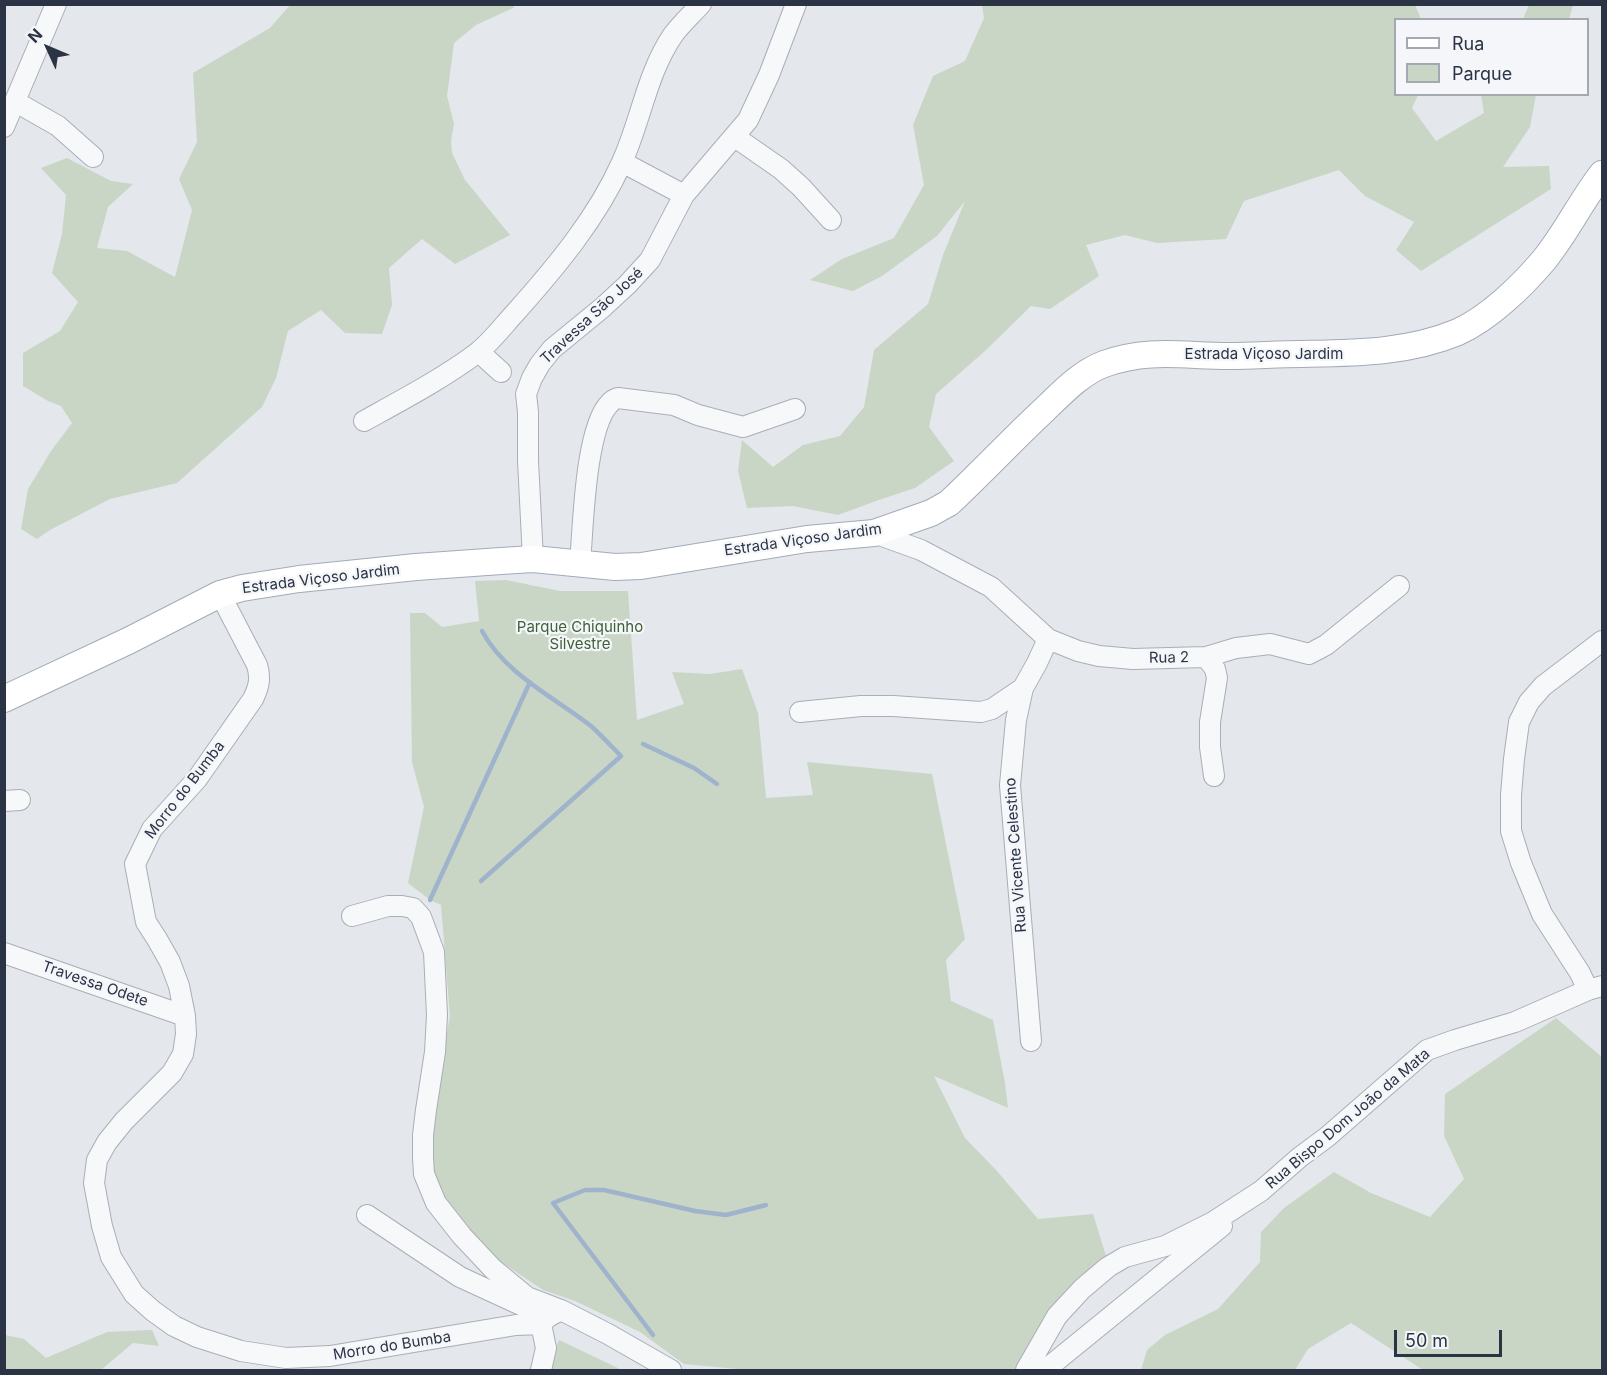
<!DOCTYPE html>
<meta charset="utf-8">
<style>
body{margin:0}
#map{position:relative;width:1607px;height:1375px;overflow:hidden;background:#e4e7ec;font-family:Inter,sans-serif}
canvas{display:block}
.frame{position:absolute;inset:0;border:6px solid #2b3445;pointer-events:none}
.legend{position:absolute;left:1394px;top:18px;width:195px;height:78px;box-sizing:border-box;background:#f4f6f9;border:2px solid #a4a8b1;margin:0;padding:8px 10px;list-style:none;font-size:18px;color:#2b3445}
.legend li{display:flex;align-items:center;gap:12px;height:30px}
.legend b{width:30px;border:2px solid #a4a8b1}
.north{position:absolute;left:18px;top:18px;width:60px;height:60px;-webkit-text-stroke:4px #f4f6f9;paint-order:stroke;rotate:314deg;font-size:16px;font-weight:700;line-height:24px;text-align:center;color:#2b3445}
.north::after{content:'';display:block;margin:auto;width:21px;height:27px;background:#2b3445;clip-path:polygon(50% 0,100% 100%,50% 72%,0 100%)}
.scale{position:absolute;left:1394px;top:1330px;width:108px;height:27px;box-sizing:border-box;border:3px solid #2b3445;border-top:0;padding-left:8px;font-size:18px;line-height:21px;white-space:nowrap;color:#2b3445;-webkit-text-stroke:4px #f4f6f9;paint-order:stroke}
</style>
<div id="map">
<canvas width="1607" height="1375"></canvas>
<div class="frame"></div>
<ul class="legend">
<li><b style="height:8px;background:#fff"></b>Rua</li>
<li><b style="height:16px;background:#c9d6c5"></b>Parque</li>
</ul>
<div class="north">N</div>
<div class="scale">50 m</div>
</div>
<script>
const ctx = document.querySelector('canvas').getContext('2d');
ctx.lineJoin = 'round';
function paint(path, color) { ctx.fillStyle = color; ctx.fill(path, 'evenodd'); }
function stroke(path, color, width, dash) { ctx.strokeStyle = color; ctx.lineWidth = width; ctx.lineCap = dash ? 'butt' : 'round'; ctx.setLineDash(dash || []); ctx.stroke(path); }
function label(font, color, halo, rows, align = 'center') {
  ctx.font = font + ' Inter,sans-serif'; ctx.lineWidth = 4.5; ctx.setLineDash([]); ctx.textBaseline = 'middle'; ctx.strokeStyle = halo; ctx.fillStyle = color; for (const [text, x, y, turn = 0] of rows) {
    ctx.save(); ctx.translate(x, y); ctx.rotate((+turn || 0) * Math.PI / 180); ctx.textAlign = isNaN(turn) ? turn : align; if (halo) ctx.strokeText(text, 0, 0); ctx.fillText(text, 0, 0); ctx.restore();
  }
}
const green = new Path2D(`
 M291 4 515 5 513 8 476 25 454 43 447 96 454 124 451 141 452 153 465 180 510 235 455 264 422 239 389 268 392 305 382 334 345 333 321 310 288 331 276 378 262 407 177 483 110 499 50 530 37 539 21 529 28 489 51 451 72 423 61 406 48 401 23 386V353L60 331 78 302 52 273 62 234 66 195 41 168 67 158 111 181 133 184 108 207 97 248 127 251 175 277 192 210 179 179 197 142 193 73 270 28Z
 M982 5H1415L1421 19 1396 20V94L1418 95 1412 108 1436 141 1484 113 1481 95H1536L1530 127 1503 167 1549 166 1551 189 1421 271 1396 250 1414 222 1365 196 1339 170 1244 201 1226 239 1157 243 1125 235 1086 245 1099 276 1050 309 1031 306 985 351 936 394 929 427 954 461 915 488 876 501 838 515 793 506 747 508 738 471 742 440 773 467 803 445 840 436 864 407 874 350 928 304 943 255 965 201 937 236 882 276 853 291 810 280 842 259 894 238 924 185 913 125 933 76 965 61 984 18Z
 M1529 5V4L1573 5 1569 19H1523Z
 M506 580 560 591H628L637 720 684 704 672 672 710 674 742 669 758 713 766 798 813 795 807 762 932 774 965 939 946 960 951 1001 993 1020 1005 1083 1008 1108 934 1076 965 1138 997 1171 1038 1219 1093 1214 1107 1259 1044 1317 1018 1370H748L684 1364 640 1332 575 1301 543 1290 486 1252 445 1200 425 1151 450 1016 441 905 430 900 408 883 424 807 412 762 410 613H425L442 627 479 621 475 581Z
 M1556 1018 1602 1057V1370H1423L1351 1323 1308 1349 1295 1370H1141L1147 1350 1165 1335 1218 1309 1260 1262 1261 1232 1284 1208 1334 1172 1371 1193 1430 1217 1464 1179 1444 1136 1445 1094Z
 M152 1330 159 1346 133 1343 101 1370H5V1335L24 1339 46 1358 107 1332Z
 M559 1340 622 1370H547Z`);
const stream = new Path2D(`
 M643 744 694 768 717 784
 M481 881 621 756C611 746 601 735 591 726 554 697 505 674 482 631
 M430 900 530 682
 M653 1335 553 1203 585 1190H604L695 1211 726 1215 766 1205`);
const minor = new Path2D(`
 M16 102 58 126 93 157
 M4 127 56 4
 M735 137 781 169 801 187 831 220
 M622 162 684 195
 M479 352 501 372
 M364 421C402 400 442 379 477 353 491 342 503 326 515 313 556 267 597 218 622 162 641 120 647 73 673 35 681 24 692 14 701 4
 M874 533 921 550 991 587 1048 639 1078 651 1099 656 1133 659 1206 657 1215 669 1217 678 1210 722V747L1214 776
 M533 559 528 461V412L526 394 532 378 540 364 552 349 602 308 627 285 650 260 684 195 748 120 769 75 796 4
 M580 564C583 529 585 427 610 403 612 400 615 399 618 398L674 405 698 415 743 427 795 409
 M220 594 257 665C261 678 259 687 253 699L197 779 152 829 135 864 146 922 157 939 170 962 179 986 185 1016 186 1034 183 1054 172 1073 124 1121 107 1142 97 1160 94 1183 102 1226 111 1257 134 1294 153 1311 174 1326 197 1337 241 1351 286 1358 330 1356 516 1325 541 1324 548 1317 561 1310
 M1206 657 1236 648 1270 644 1309 654 1326 645 1399 586
 M800 712 861 706H893L981 712 992 709 1023 688
 M4 801 20 800
 M352 916 388 906H402L413 908 421 917 434 952 437 1015 435 1052 426 1110 423 1135V1158L424 1174 436 1203 462 1236 493 1269 527 1297 561 1310 608 1334 671 1370
 M4 953 185 1016
 M1588 990 1580 973 1542 914 1521 863 1511 831V795L1514 759 1519 722 1529 702 1543 686 1602 641
 M1031 1041 1010 785 1016 720 1023 688 1037 663 1048 639
 M367 1215 460 1277 534 1311
 M541 1370 546 1348 541 1324
 M1026 1370 1057 1316 1082 1289 1108 1267 1125 1257 1165 1246 1213 1222 1261 1191 1300 1157 1327 1137 1427 1050 1455 1040 1515 1022 1588 990 1602 986
 M1045 1370 1222 1226`);
const major = new Path2D(`
 M4 699 128 641 220 594 242 588 299 579 416 567 501 561 533 559 615 567 641 566 807 539 874 533 931 513 949 503C981 473 1011 441 1043 411 1061 394 1080 373 1104 364 1148 348 1184 356 1229 356 1253 356 1278 354 1302 354 1354 353 1408 353 1458 332 1489 318 1522 286 1544 260 1566 233 1581 201 1602 174`);
const streetNames = [
 ["Travessa São José",592,316,-43],
 ["Estrada Viçoso Jardim",1264,354],
 ["Estrada Viçoso Jardim",803,540,-8],
 ["Estrada Viçoso Jardim",321,579,-7],
 ["Rua 2",1169,658,-1],
 ["Morro do Bumba",185,790,-52],
 ["Rua Vicente Celestino",1016,855,-94],
 ["Travessa Odete",95,984,19],
 ["Rua Bispo Dom João da Mata",1348,1119,-40],
 ["Morro do Bumba",392,1346,-9]
];
const parkNames = [
 ["Parque Chiquinho",580,627],
 ["Silvestre",580,644]
];
paint(green, '#c9d6c5');
stroke(stream, '#9fb4cc', 4.5);
stroke(minor, '#a9aeb7', 22);
stroke(major, '#a3abb8', 28);
stroke(minor, '#f7f8fa', 20);
stroke(major, '#fff', 26);
label('15px', '#2b3445', '#f4f6f9', streetNames);
label('15px', '#3f6138', '#f4f6f9', parkNames);
</script>
